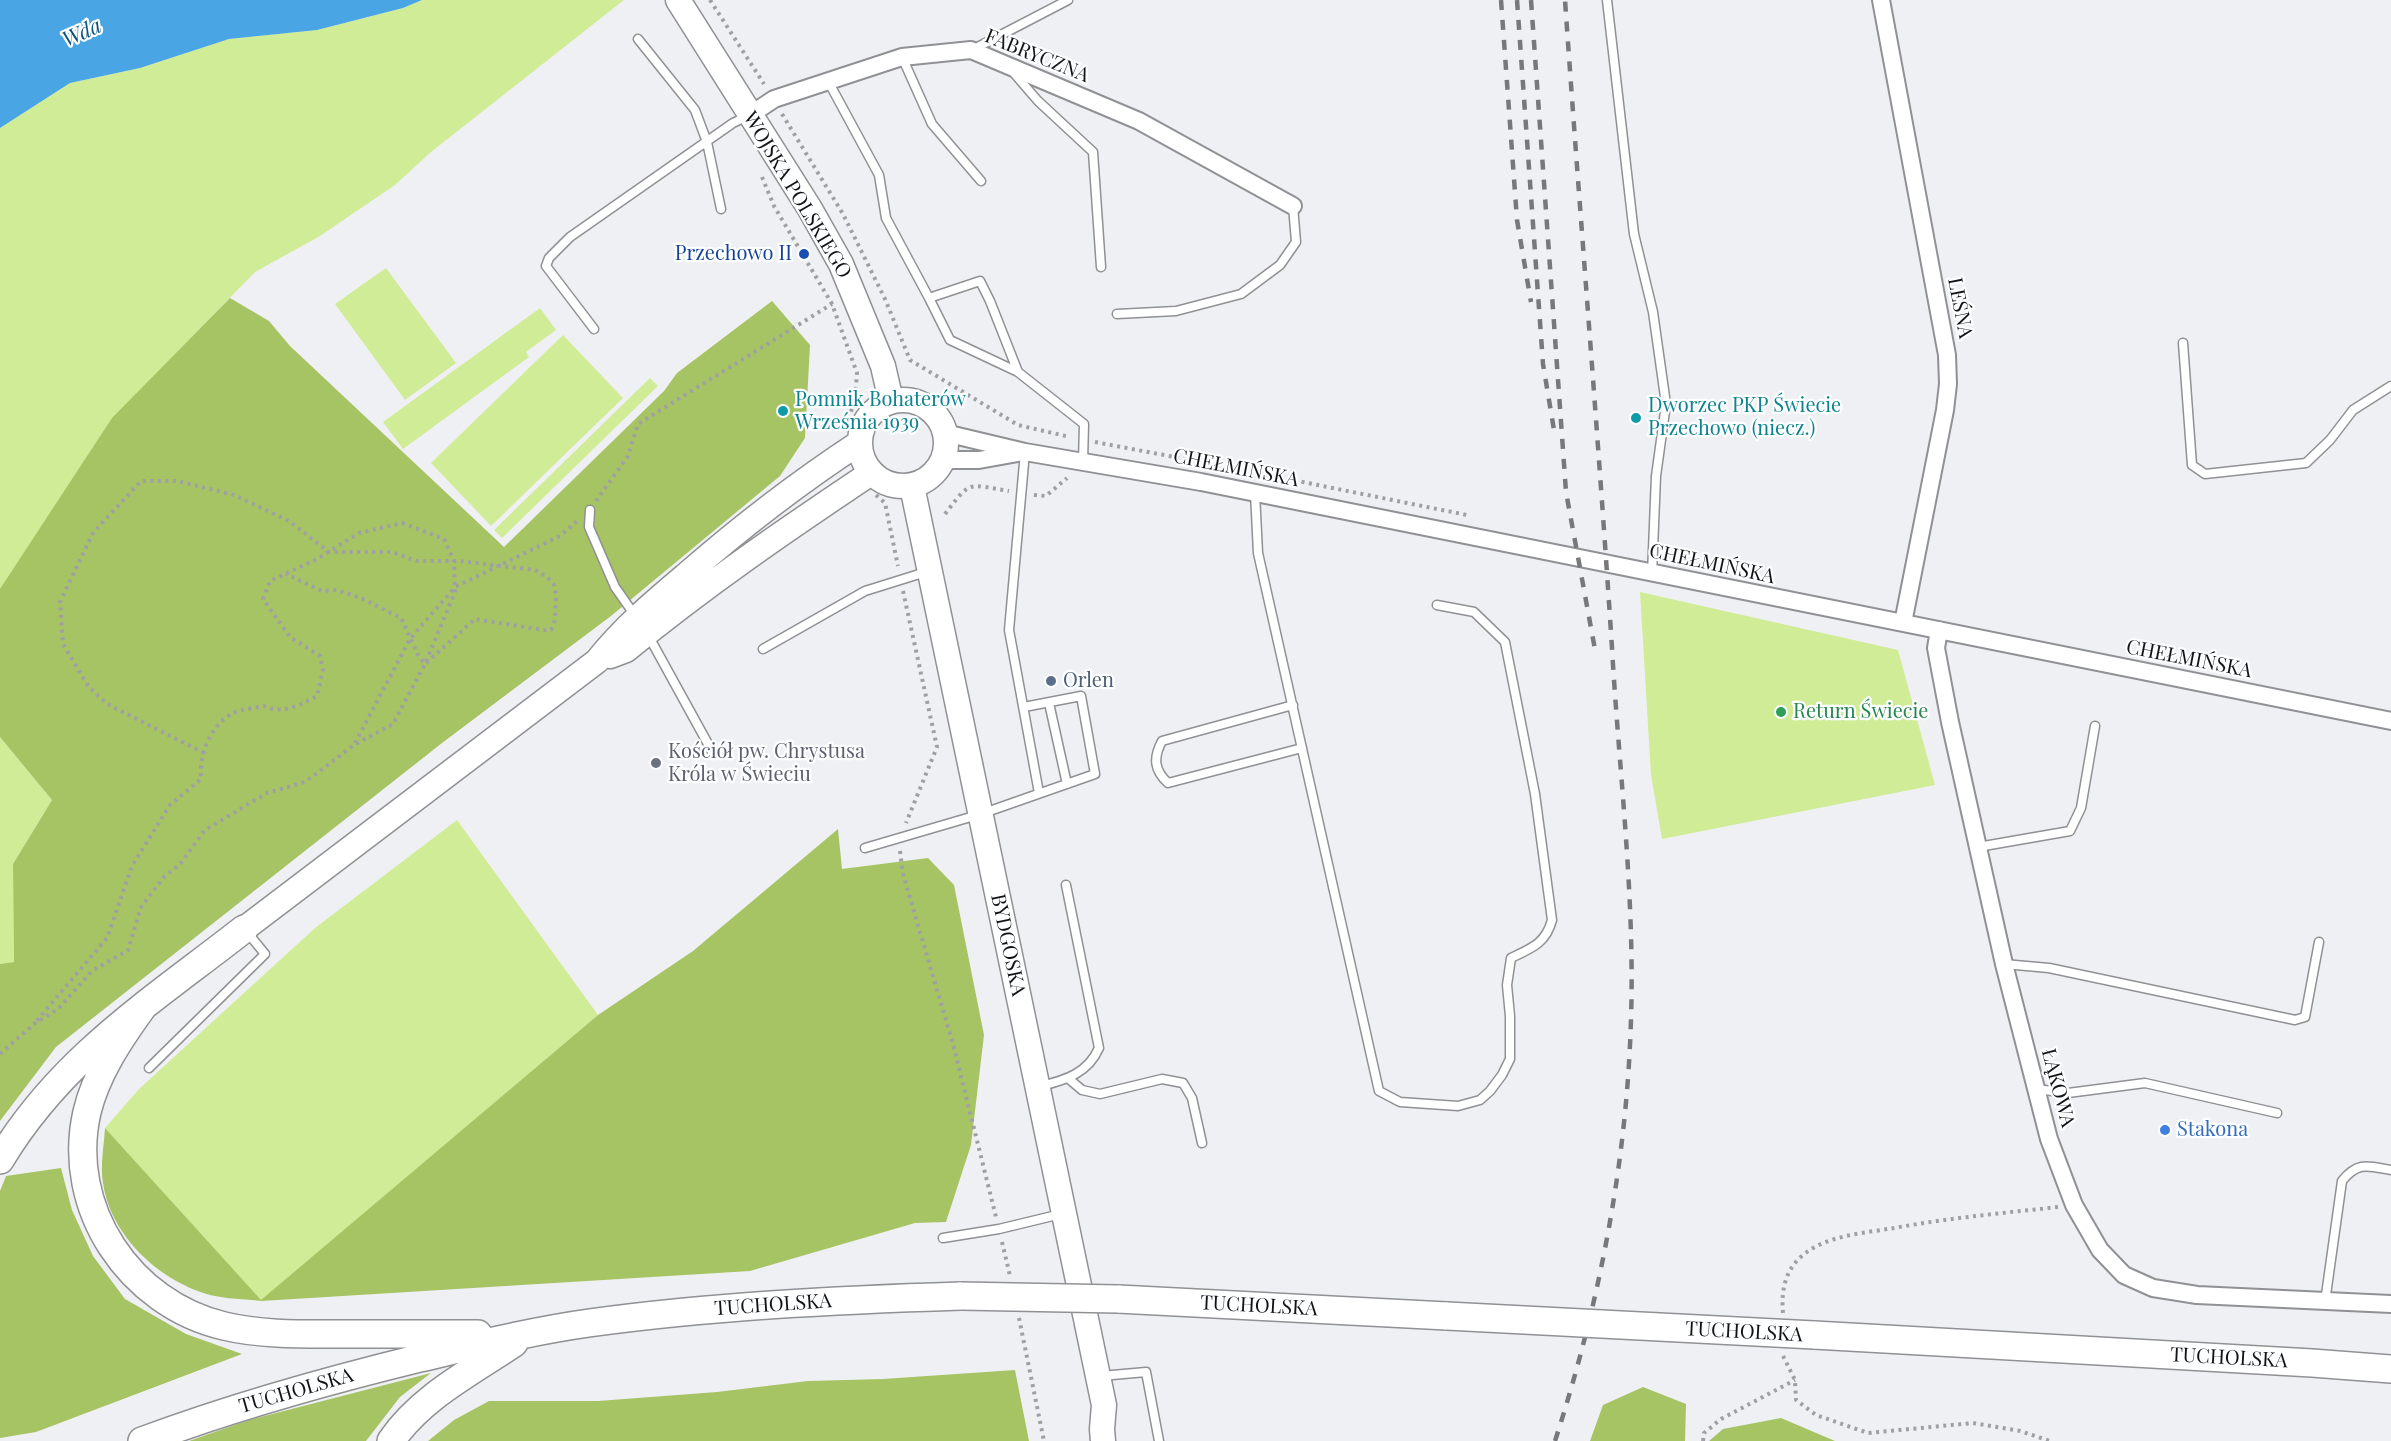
<!DOCTYPE html>
<meta charset="utf-8">
<style>
body{margin:0}
canvas{display:block;background:#eff0f4}
</style>
<canvas width="2391" height="1441"></canvas>
<script>
const ctx = document.querySelector('canvas').getContext('2d');
ctx.lineJoin = 'round';
function paint(path, color) { ctx.fillStyle = color; ctx.fill(path, 'evenodd'); }
function stroke(path, color, width, dash) { ctx.strokeStyle = color; ctx.lineWidth = width; ctx.lineCap = dash ? 'butt' : 'round'; ctx.setLineDash(dash || []); ctx.stroke(path); }
function label(font, color, halo, rows, align = 'center') {
  ctx.font = font + ' "Playfair Display",serif'; ctx.lineWidth = 4.5; ctx.setLineDash([]); ctx.textBaseline = 'middle'; ctx.strokeStyle = halo; ctx.fillStyle = color; for (const [text, x, y, turn = 0] of rows) {
    ctx.save(); ctx.translate(x, y); ctx.rotate((+turn || 0) * Math.PI / 180); ctx.textAlign = isNaN(turn) ? turn : align; if (halo) ctx.strokeText(text, 0, 0); ctx.fillText(text, 0, 0); ctx.restore();
  }
}
const green = new Path2D(`
 M422 0H624L431 152 395 185 320 236 255 272 112 419 0 591V128L70 83 140 68 229 39 317 30 403 8Z
 M386 268 456 363 405 400 335 304Z
 M540 308 556 330 526 352 529 357 403 449 383 422Z
 M563 335 623 398 491 526 431 463Z
 M650 378 658 386 502 538 494 530Z
 M1640 592 1898 650 1935 785 1662 839 1651 775Z
 M0 737 52 800 13 864 14 962 0 964Z
 M457 820 598 1015 261 1301 105 1128 139 1089 315 928Z`);
const forest = new Path2D(`
 M230 298 269 321 290 346 504 547 664 391 677 373 772 301 810 345 805 438 780 476 611 616 442 743 56 1047 0 1121V964L14 962 13 864 52 800 0 737V589L112 418Z
 M838 829 842 869 928 858 954 885 984 1035 971 1145 946 1222 915 1223 750 1271 261 1301C245 1299 226 1299 210 1295 160 1281 111 1237 103 1183 100 1166 104 1145 105 1128L261 1300 598 1015 693 951Z
 M61 1168 72 1210 93 1256 125 1299 186 1334 242 1354 36 1432 0 1438V1191L6 1176Z
 M1015 1370 1029 1441H428L454 1420 489 1401H598L717 1392 808 1381 883 1379Z
 M431 1373 400 1397 366 1441H189L249 1420Z
 M1643 1387 1686 1404 1685 1441H1590L1603 1405Z
 M1781 1418 1835 1441H1709L1723 1429Z`);
const water = new Path2D(`
 M0 0H422L403 8 317 30 229 39 140 68 70 83 0 128Z`);
const path = new Path2D(`
 M710 0 764 84
 M782 114 843 214 885 299 910 360 1018 425 1070 437
 M762 177 774 206 832 304 857 373 855 399 847 424
 M1095 442 1185 459
 M1228 467 1467 515
 M876 495 885 503 898 566
 M1034 495 1046 496 1067 478
 M596 501 628 456 638 424 832 304
 M945 514C971 480 967 484 1009 491
 M903 591 937 747 906 823
 M355 743 410 639 455 587 560 536 577 521
 M204 753 107 704 88 686 63 644 60 602 93 533 141 481H177L234 495 289 521 329 552H392L416 561H459L535 570 547 577 554 585 556 596 555 620 551 630H543L475 619 425 664 419 657 401 618 361 598 337 590 322 591 286 574
 M900 851 903 874 953 1044 996 1217
 M0 1054 34 1024 58 1009 92 971 128 950 141 907 164 877 180 864 205 830 267 793 305 782 354 745 393 724 425 664 455 592 454 561 444 539 402 523 359 533 317 559 270 581 263 599 290 637 320 656 323 670 317 696C300 705 282 715 264 706 255 708 241 709 232 714 210 725 199 756 201 779L170 805 132 866 107 938 34 1024
 M1002 1242 1010 1276
 M1783 1313C1781 1290 1785 1270 1803 1255 1827 1235 1865 1233 1894 1228 1949 1218 2003 1213 2058 1207
 M1019 1318 1044 1441
 M1783 1356 1795 1380 1796 1400 1816 1415 1868 1433 1973 1423 2020 1431 2050 1441
 M1703 1441 1704 1433 1721 1419 1795 1380`);
const lane = new Path2D(`
 M1607 0 1634 234 1653 312 1666 404 1656 476 1652 574
 M638 39 695 110 707 142 721 209
 M972 50 1068 0
 M902 57 932 124 981 181
 M1013 72 1038 101 1093 152 1101 267
 M828 81 879 175 886 218 929 298
 M1117 314 1176 311 1241 294 1280 265 1296 242 1293 206
 M594 329 546 266 549 258 570 237 733 123 750 115
 M2183 343 2192 465 2205 474 2306 463 2330 440 2353 410 2391 386
 M1018 372 990 301 980 281 929 298 950 340 1018 372 1084 424 1083 461
 M1025 452 1009 630 1039 793
 M1255 493 1258 553 1379 1091 1400 1102 1458 1106 1480 1100 1490 1091 1502 1075 1510 1059V1016L1507 985 1511 958C1532 948 1546 943 1552 920L1535 794 1505 642 1474 612 1437 605
 M590 510 589 527 615 587 636 617
 M648 635 713 753
 M763 649 865 591 929 571
 M1049 703 1067 784
 M1293 705 1162 741C1153 758 1154 770 1168 783L1302 748
 M1978 847 2070 831 2081 808 2095 726
 M865 848 981 814 1095 774 1081 696 1024 707
 M2004 964 2049 968 2295 1020 2305 1017 2319 942
 M149 1068 265 954 247 932
 M1069 1079 1082 1090 1100 1094 1162 1079 1183 1083 1192 1098 1202 1143
 M1041 1086C1066 1080 1088 1073 1099 1048L1066 885
 M2036 1089 2068 1093 2145 1083 2277 1113
 M943 1238 999 1229 1061 1214
 M2325 1302 2342 1181C2358 1161 2368 1166 2391 1170
 M1101 1376 1146 1372 1159 1441`);
const street = new Path2D(`
 M1881 0 1947 355 1948 384 1945 410 1903 623
 M750 115 774 99 902 57 971 50 1139 121 1293 206
 M945 433 1025 452 1201 482 2391 721
 M943 460H979L1018 453
 M1939 630 1936 648 1950 722 2004 964 2049 1139 2074 1205 2100 1250 2124 1275 2153 1288 2197 1295 2391 1304`);
const secondary = new Path2D(`
 M678 0 810 209 841 264 883 366 891 401
 M860 443a43 43 0 1 1 86 0a43 43 0 1 1-86 0Z
 M912 486 1104 1405 1102 1429 1103 1441
 M610 656 626 650C704 586 787 529 871 473
 M244 929 597 661C623 628 654 602 686 575 741 527 798 483 859 443`);
const primary = new Path2D(`
 M142 1008C119 1040 96 1074 87 1112 65 1208 130 1304 224 1326 262 1335 302 1334 342 1334 387 1334 433 1334 478 1334
 M0 1160C61 1058 152 1001 244 929
 M1118 1299 1447 1316
 M1814 1335 2312 1363 2391 1369
 M142 1441C233 1407 326 1381 420 1358 476 1345 532 1331 589 1323 713 1306 837 1300 961 1296
 M391 1441C421 1397 471 1372 514 1343`);
const rail = new Path2D(`
 M1501 0 1517 220 1531 302
 M1517 0 1543 364 1555 436
 M1531 0 1566 492 1596 655
 M1555 1441C1599 1305 1627 1162 1631 1019 1635 895 1619 771 1612 648 1598 432 1580 216 1565 0`);
const primaryBridge = new Path2D(`
 M961 1296 1118 1299
 M1447 1316 1814 1335`);
const markers = [
 [804,254,6,"#1a4fb4"],
 [783,411,6,"#0f9aa8"],
 [1636,418,6,"#0f9aa8"],
 [1051,681,6,"#5c6f8a"],
 [1781,712,6,"#2e9e5b"],
 [656,763,6,"#6b7280"],
 [2165,1130,6,"#3f7fe0"]
];
const streetNames = [
 ["FABRYCZNA",1037,56,22],
 ["WOJSKA POLSKIEGO",797,195,59],
 ["LEŚNA",1960,308,79],
 ["CHEŁMIŃSKA",1236,468,11],
 ["CHEŁMIŃSKA",1712,564,12],
 ["CHEŁMIŃSKA",2189,659,11],
 ["BYDGOSKA",1008,945,78],
 ["ŁĄKOWA",2058,1088,75],
 ["TUCHOLSKA",773,1305,-4],
 ["TUCHOLSKA",1259,1306,3],
 ["TUCHOLSKA",1744,1332,3],
 ["TUCHOLSKA",2229,1358,3],
 ["TUCHOLSKA",296,1391,-16]
];
const transitNames = [
 ["Przechowo II",792,254]
];
const cultureNames = [
 ["Pomnik Bohaterów",795,400],
 ["Września 1939",795,423],
 ["Dworzec PKP Świecie",1648,406],
 ["Przechowo (niecz.)",1648,429]
];
const serviceNames = [
 ["Orlen",1063,681]
];
const leisureNames = [
 ["Return Świecie",1793,712]
];
const worshipNames = [
 ["Kościół pw. Chrystusa",668,752],
 ["Króla w Świeciu",668,775]
];
const shopNames = [
 ["Stakona",2177,1130]
];
const waterNames = [
 ["Wda",82,33,-24]
];
paint(green, '#d1ec96');
paint(forest, '#a7c464');
paint(water, '#49a5e3');
stroke(lane, '#909194', 11);
stroke(street, '#909194', 20);
stroke(secondary, '#909194', 27);
stroke(primary, '#909194', 30);
stroke(path, '#9fa0a3', 4, [3, 4.5]);
stroke(lane, '#fff', 8);
stroke(street, '#fff', 16);
stroke(secondary, '#fff', 24);
stroke(primary, '#fff', 27);
stroke(rail, '#77787a', 4.5, [10, 10]);
stroke(primaryBridge, '#909194', 30, []);
stroke(primaryBridge, '#fff', 27);
for (const [x, y, r, color] of markers) { const dot = new Path2D(); dot.arc(x, y, r, 0, 2 * Math.PI); ctx.fillStyle = color; ctx.fill(dot); stroke(dot, '#fdfeff', 2); }
label('20px', '#121314', '#fdfeff', streetNames);
label('20px', '#164399', '#fdfeff', transitNames, 'right');
label('20px', '#0d838f', '#fdfeff', cultureNames, 'left');
label('20px', '#4e5e75', '#fdfeff', serviceNames, 'left');
label('20px', '#27864d', '#fdfeff', leisureNames, 'left');
label('20px', '#5b616d', '#fdfeff', worshipNames, 'left');
label('20px', '#366cbe', '#fdfeff', shopNames, 'left');
label('italic 21px', '#09527b', '#fdfeff', waterNames);
</script>
